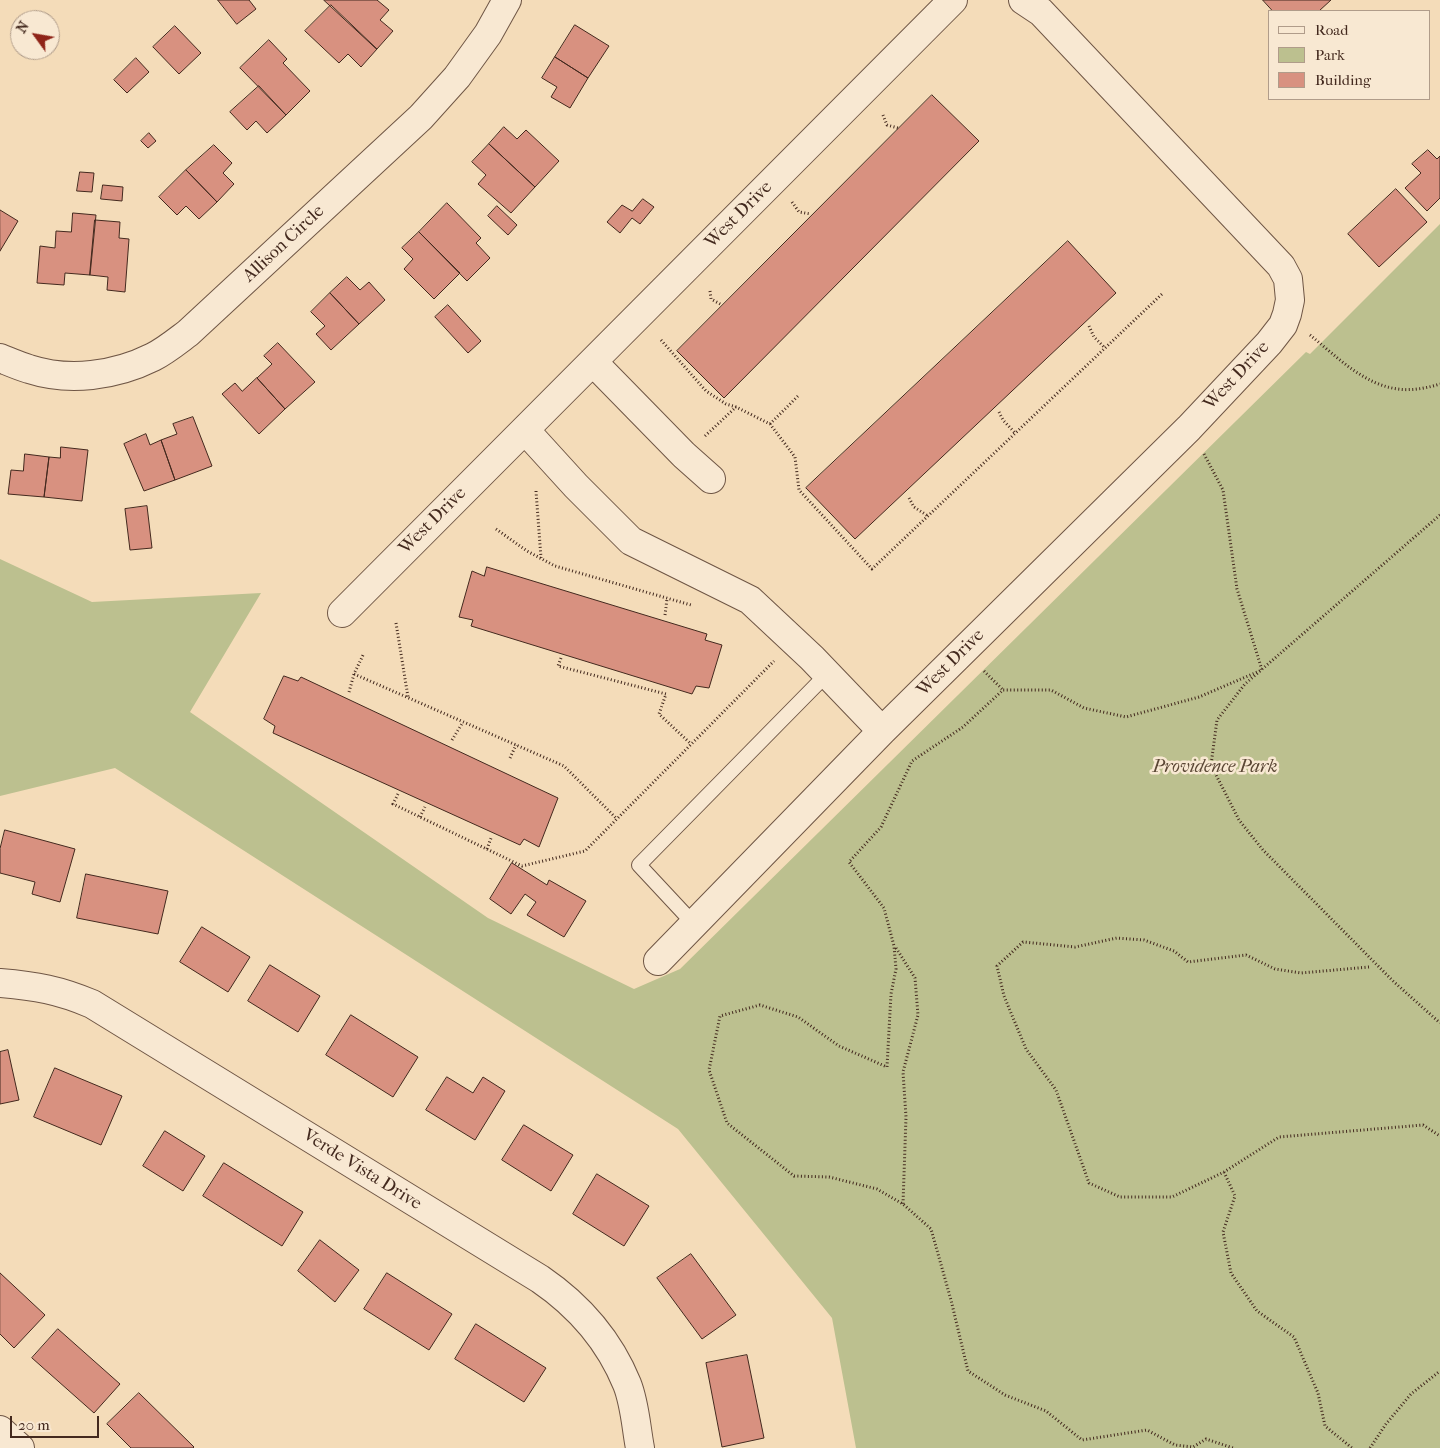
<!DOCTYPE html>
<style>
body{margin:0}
#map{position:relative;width:1440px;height:1448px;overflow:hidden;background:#f4dcb9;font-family:"IM FELL French Canon",serif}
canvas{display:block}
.legend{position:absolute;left:1268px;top:10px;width:162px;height:90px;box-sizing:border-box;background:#f8e8d2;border:1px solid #b09c8a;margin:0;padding:6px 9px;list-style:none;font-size:15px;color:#43291e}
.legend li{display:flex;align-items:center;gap:10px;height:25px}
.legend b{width:25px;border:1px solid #b09c8a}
.north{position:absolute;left:10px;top:10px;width:50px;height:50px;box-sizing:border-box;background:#f8e8d2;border:1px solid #b09c8a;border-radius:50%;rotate:302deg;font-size:14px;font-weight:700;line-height:20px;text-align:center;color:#43291e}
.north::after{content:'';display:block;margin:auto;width:18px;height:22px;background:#8f2418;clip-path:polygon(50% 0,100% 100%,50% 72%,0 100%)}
.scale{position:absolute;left:10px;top:1416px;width:89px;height:22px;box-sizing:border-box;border:2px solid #43291e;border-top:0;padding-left:6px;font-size:15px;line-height:18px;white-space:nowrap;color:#43291e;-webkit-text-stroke:4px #f8e8d2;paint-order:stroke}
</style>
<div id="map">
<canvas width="1440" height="1448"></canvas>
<ul class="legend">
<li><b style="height:6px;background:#f8e8d2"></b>Road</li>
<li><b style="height:14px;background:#bcc08f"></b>Park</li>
<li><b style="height:14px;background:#d89180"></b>Building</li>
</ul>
<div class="north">N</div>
<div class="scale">20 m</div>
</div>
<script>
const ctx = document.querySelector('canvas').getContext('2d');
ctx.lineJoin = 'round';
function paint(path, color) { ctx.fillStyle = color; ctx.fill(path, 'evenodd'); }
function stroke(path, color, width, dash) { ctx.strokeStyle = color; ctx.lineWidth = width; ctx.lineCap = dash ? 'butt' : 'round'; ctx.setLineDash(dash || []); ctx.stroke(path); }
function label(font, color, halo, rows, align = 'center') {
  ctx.font = font + ' "IM FELL French Canon",serif'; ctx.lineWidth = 5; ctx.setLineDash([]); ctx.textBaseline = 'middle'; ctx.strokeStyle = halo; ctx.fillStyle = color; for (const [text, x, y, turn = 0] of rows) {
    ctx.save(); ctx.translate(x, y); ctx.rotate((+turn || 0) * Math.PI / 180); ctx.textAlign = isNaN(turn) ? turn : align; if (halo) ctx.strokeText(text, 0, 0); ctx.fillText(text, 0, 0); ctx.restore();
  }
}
const green = new Path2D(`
 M1440 224V1448H856L832 1318 678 1129 115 768 0 796V559L92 602 261 593 190 712 488 918 634 989 680 969 1306 352 1310 354Z`);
const building = new Path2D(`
 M218 0H249L256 9 237 24Z
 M324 0H377L389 10 380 20 393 31 377 49Z
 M1263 0H1331L1319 11H1273Z
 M331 5 377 49 361 67 348 54 339 63 305 31Z
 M575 25 609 46 588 78 555 57Z
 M175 26 201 53 179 74 153 47Z
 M269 40 287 59 283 63 310 91 286 115 240 68Z
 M555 57 588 78 570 108 551 97 557 87 542 78Z
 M136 58 149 72 127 93 114 80Z
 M259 86 286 115 267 133 256 121 247 130 230 112Z
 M932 95 979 141 724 398 677 351Z
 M504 127 517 139 526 130 559 161 535 187 489 144Z
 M149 133 156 141 148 148 141 141Z
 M489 144 535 187 511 213 478 184 486 175 472 162Z
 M214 145 232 163 223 173 234 184 217 202 186 170Z
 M1428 150 1437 159 1440 156V198L1427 211 1405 188 1421 173 1412 164Z
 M186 170 217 202 199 219 186 206 177 215 159 197Z
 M80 172 94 173 92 192 77 191Z
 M103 185 123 187 122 201 101 199Z
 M1396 189 1427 222 1379 267 1348 234Z
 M643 199 654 207 640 224 632 218 620 233 607 222 622 205 632 211Z
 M447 203 481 238 476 243 490 258 467 281 419 232Z
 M497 206 517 225 508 235 488 216Z
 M0 210 18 221 0 251Z
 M73 213 96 215 90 275 65 273 64 285 37 283 40 246 55 248 56 231 71 232Z
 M95 220 120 222 119 238 129 239 125 292 107 290 108 277 90 275Z
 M419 232 460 273 434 299 404 269 413 259 402 248Z
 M1068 241 1116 293 855 539 806 488Z
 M347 277 360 290 369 282 385 300 359 324 330 293Z
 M330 293 359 324 331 350 316 334 325 326 311 312Z
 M448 305 481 341 468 353 435 317Z
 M278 343 315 382 285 409 257 378 272 364 264 356Z
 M257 378 285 409 259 434 222 394 235 383 242 391Z
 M193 417 212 466 175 480 161 440 177 434 173 424Z
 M146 434 150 445 161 440 175 480 144 491 124 444Z
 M61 447 88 450 82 501 44 497 49 457 60 458Z
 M25 454 49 457 44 497 8 494 11 470 23 471Z
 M147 506 152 548 130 550 125 509Z
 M487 567 707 634 705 640 722 645 709 688 696 686 692 694 471 626 473 620 459 617 472 571 484 576Z
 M284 676 298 681 301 677 558 798 539 847 524 839 520 845 273 733 275 726 264 719Z
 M5 830 75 849 60 902 32 894 35 882 0 873V849Z
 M512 863 547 885 549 880 586 901 564 937 527 915 536 902 525 894 511 914 490 899Z
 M86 874 168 891 158 934 77 918Z
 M202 927 250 957 228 992 180 962Z
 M270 965 320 996 298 1032 248 1001Z
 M351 1015 418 1057 393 1097 326 1055Z
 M8 1050 19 1100 0 1104V1052Z
 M55 1068 122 1096 101 1145 34 1117Z
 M447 1077 473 1093 483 1077 505 1091 475 1140 426 1110Z
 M524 1125 573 1155 551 1191 502 1160Z
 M165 1131 205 1156 183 1191 143 1166Z
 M224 1163 303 1212 282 1246 203 1196Z
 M597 1174 649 1206 624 1246 573 1214Z
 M320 1240 359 1270 335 1302 298 1271Z
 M691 1254 736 1315 702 1339 657 1278Z
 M0 1273 45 1315 14 1348 0 1334Z
 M387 1273 452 1314 429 1350 364 1309Z
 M476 1324 546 1368 524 1402 455 1359Z
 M58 1329 120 1384 94 1413 32 1358Z
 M747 1355 764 1438 722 1447 706 1363Z
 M139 1393 194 1447 193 1448H131L107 1424Z`);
const path = new Path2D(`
 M883 115 887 125 898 128
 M792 202 799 212 811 214
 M710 291 711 299 722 305
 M1089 326 1094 337 1105 348
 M1310 335C1336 356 1364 385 1398 389 1412 391 1427 388 1440 384
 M661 340 706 391 726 404 736 407 770 424 795 457 799 490 872 569 1162 294
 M999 412 1003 420 1015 433
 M770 424 799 395
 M705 436 736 407
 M1204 454 1223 490 1237 589 1262 670 1199 697 1126 717 1084 708 1051 690H1003L963 727 912 761 881 827 849 862 884 908 894 946 896 969 891 994 887 1067 839 1046 798 1017 760 1005 720 1016 709 1070 727 1123 794 1176 829 1177 877 1189 903 1204 931 1229 951 1300 968 1371 1005 1395 1046 1411 1082 1440 1147 1430 1175 1445 1193 1447 1206 1439 1233 1448
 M536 491 541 558
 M909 498 914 507 928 516
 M1440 515 1245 684 1217 720 1211 765 1239 820 1263 850 1393 981 1440 1023
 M496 529 527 551 555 566 691 605
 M665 615 667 599
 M396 623 408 697
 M561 658 558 666 666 694 659 714 691 744
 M984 671 1003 690
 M354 674 564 766 617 819
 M349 692 354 674 364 653
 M452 740 463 722
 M510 758 516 745
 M398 794 393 804 522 866 585 851 774 661
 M420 817 425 807
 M487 849 491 838
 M896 948 915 978 918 1015 903 1072 906 1117 903 1204
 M1369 967 1301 973 1275 969 1246 955 1188 962 1174 951 1144 940 1117 938 1075 947 1023 942 997 966 1004 996 1026 1049 1056 1090 1089 1183 1120 1197H1172L1224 1172 1279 1137 1423 1125 1440 1136
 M1224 1172 1235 1196 1223 1232 1231 1273 1257 1311 1294 1337 1318 1393 1325 1426 1352 1448
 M1370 1448 1386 1424 1411 1394 1440 1371`);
const lane = new Path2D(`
 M694 924 639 865 827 674`);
const street = new Path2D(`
 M0 358C10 362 19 366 29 369 69 382 115 376 153 357 165 351 176 342 188 333L421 117 457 77 488 34 507 0
 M593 362 684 455 711 479
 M525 430 576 486 631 541 750 600 812 658 882 731
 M342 613 953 0
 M658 961 882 731 1189 428 1269 343 1283 325 1287 314 1290 300 1288 279 1281 266 1041 12 1023 0
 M0 983C36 986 59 990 92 1004L540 1279C578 1305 609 1340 627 1384 635 1404 636 1427 640 1448
 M0 1430 20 1448`);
const streetNames = [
 ["West Drive",739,215,-45],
 ["Allison Circle",284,244,-43],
 ["West Drive",1237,376,-47],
 ["West Drive",433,521,-45],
 ["West Drive",951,663,-45],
 ["Verde Vista Drive",362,1170,32]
];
const parkNames = [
 ["Providence Park",1215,768]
];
paint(green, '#bcc08f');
paint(building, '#d89180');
stroke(building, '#43291e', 1);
stroke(lane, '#6f5645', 16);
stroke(street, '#6f5645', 30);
stroke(path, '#43291e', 3, [1, 2.5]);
stroke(lane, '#f8e8d2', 14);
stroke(street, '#f8e8d2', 28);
label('18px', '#43291e', '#f8e8d2', streetNames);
label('italic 18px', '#5b4735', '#f8e8d2', parkNames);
</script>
